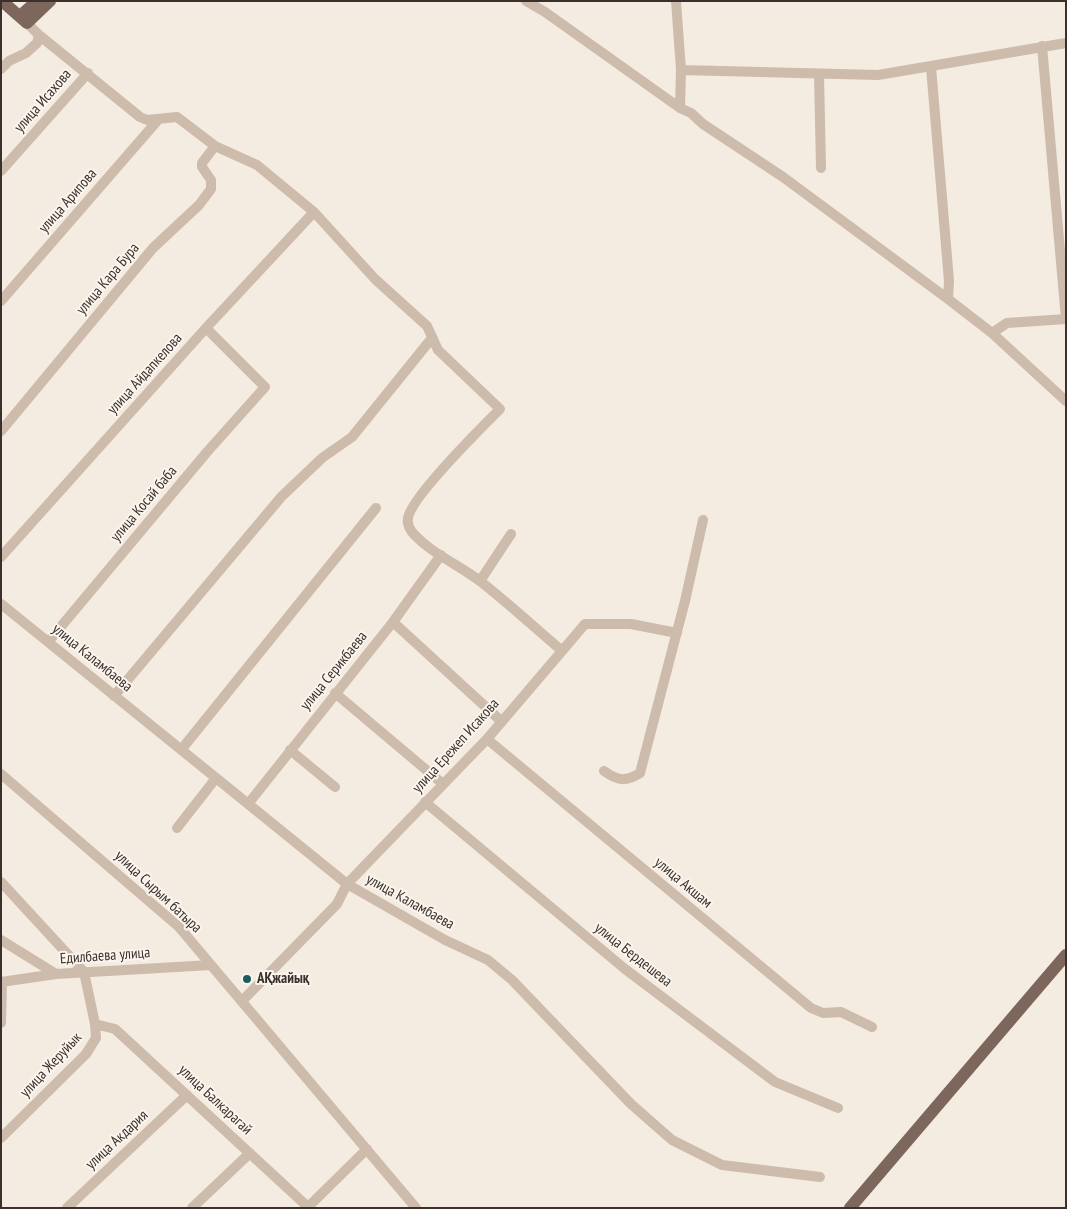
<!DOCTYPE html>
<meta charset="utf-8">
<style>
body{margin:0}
#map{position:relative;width:1067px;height:1209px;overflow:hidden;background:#f4ebe1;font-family:"PT Sans Narrow",sans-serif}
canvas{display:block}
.frame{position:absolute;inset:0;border:2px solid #3b302b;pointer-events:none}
</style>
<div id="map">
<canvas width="1067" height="1209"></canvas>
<div class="frame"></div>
</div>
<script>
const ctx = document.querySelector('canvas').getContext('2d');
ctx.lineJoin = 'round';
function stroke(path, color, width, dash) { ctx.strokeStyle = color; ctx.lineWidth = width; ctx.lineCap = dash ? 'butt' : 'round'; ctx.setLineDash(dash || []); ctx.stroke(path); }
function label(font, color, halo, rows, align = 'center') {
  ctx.font = font + ' "PT Sans Narrow",sans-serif'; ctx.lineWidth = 4; ctx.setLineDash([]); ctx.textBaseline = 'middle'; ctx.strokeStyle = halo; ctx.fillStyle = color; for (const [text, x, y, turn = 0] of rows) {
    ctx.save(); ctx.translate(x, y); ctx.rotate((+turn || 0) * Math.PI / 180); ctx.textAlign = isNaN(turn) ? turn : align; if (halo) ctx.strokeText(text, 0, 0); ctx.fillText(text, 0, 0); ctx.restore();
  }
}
const minor = new Path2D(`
 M526 1 545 12 680 108 691 113 703 124 783 177 948 299 992 333 1066 401
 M676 1 681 70 680 108
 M39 35 140 117 147 120 177 117 215 146 257 165 314 212 375 279 427 326 438 350 500 409C482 427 411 497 408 518 407 523 409 528 412 532 430 553 459 565 480 581 508 603 534 627 561 650
 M1042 46 1066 319
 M931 67 949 281 948 299
 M1 69 9 61 26 53 37 43 39 35 27 23
 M681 70 878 75 1066 43
 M819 74 821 168
 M1 171 88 73
 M1 301 158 120
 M992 333 1007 323 1066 319
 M1 431 153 248 199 205 211 189V180L202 167V163L215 146
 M1 557 206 328 314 212
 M480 581 511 534
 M1 604 347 884 445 940 488 960 512 980 631 1104 672 1140 722 1165 820 1177
 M393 622 500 720
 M48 642 207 452 265 387 206 328
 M335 693 443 784
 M114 696 282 496 322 458 352 437 432 338
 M487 739 811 1008 823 1013 841 1012 872 1027
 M181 750 376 508
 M290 750 335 787
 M604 771C618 781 626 782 640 773L685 601 703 520
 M1 774 179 927 416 1208
 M425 802 625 969 775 1082 838 1108
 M248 804 393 622 441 555
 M177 828 216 778
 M1 882 84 972 95 1024 96 1038 86 1054 1 1138
 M1 940 56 974
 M1 982 56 974 211 965
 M242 1001 337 904 347 884 487 739 585 624H631L677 633
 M1 1023 2 982
 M95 1024 115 1029 309 1208
 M308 1207 367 1149
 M67 1208 187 1095
 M192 1208 250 1153`);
const major = new Path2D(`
 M2 1 27 23 50 1
 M20 16 37 1
 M850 1208 1066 955`);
const markers = [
 [247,979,5,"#1f5a5e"]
];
const streetNames = [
 ["улица Исахова",43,101,-49],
 ["улица Арипова",68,201,-49],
 ["улица Кара Бура",108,279,-50],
 ["улица Айдапкелова",145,374,-48],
 ["улица Косай баба",144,504,-50],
 ["улица Каламбаева",92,658,39],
 ["улица Серикбаева",334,671,-51],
 ["улица Ережеп Исакова",456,746,-48],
 ["улица Акшам",683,883,40],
 ["улица Сырым батыра",158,892,43],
 ["улица Каламбаева",410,902,29],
 ["улица Бердешева",633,955,38],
 ["Едилбаева улица",105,956,-4],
 ["улица Жеруйык",51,1065,-47],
 ["улица Балкарагай",215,1100,43],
 ["улица Акдария",117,1140,-43]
];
const poiNames = [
 ["АҚжайық",257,979]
];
stroke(minor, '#cdbbac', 10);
stroke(major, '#7d675c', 12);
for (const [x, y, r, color] of markers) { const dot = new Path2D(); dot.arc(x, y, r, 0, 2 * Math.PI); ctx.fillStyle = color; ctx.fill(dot); stroke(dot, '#fbf5ee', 2); }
label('15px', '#3b302b', '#fbf5ee', streetNames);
label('bold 15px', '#3b302b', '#fbf5ee', poiNames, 'left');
</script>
